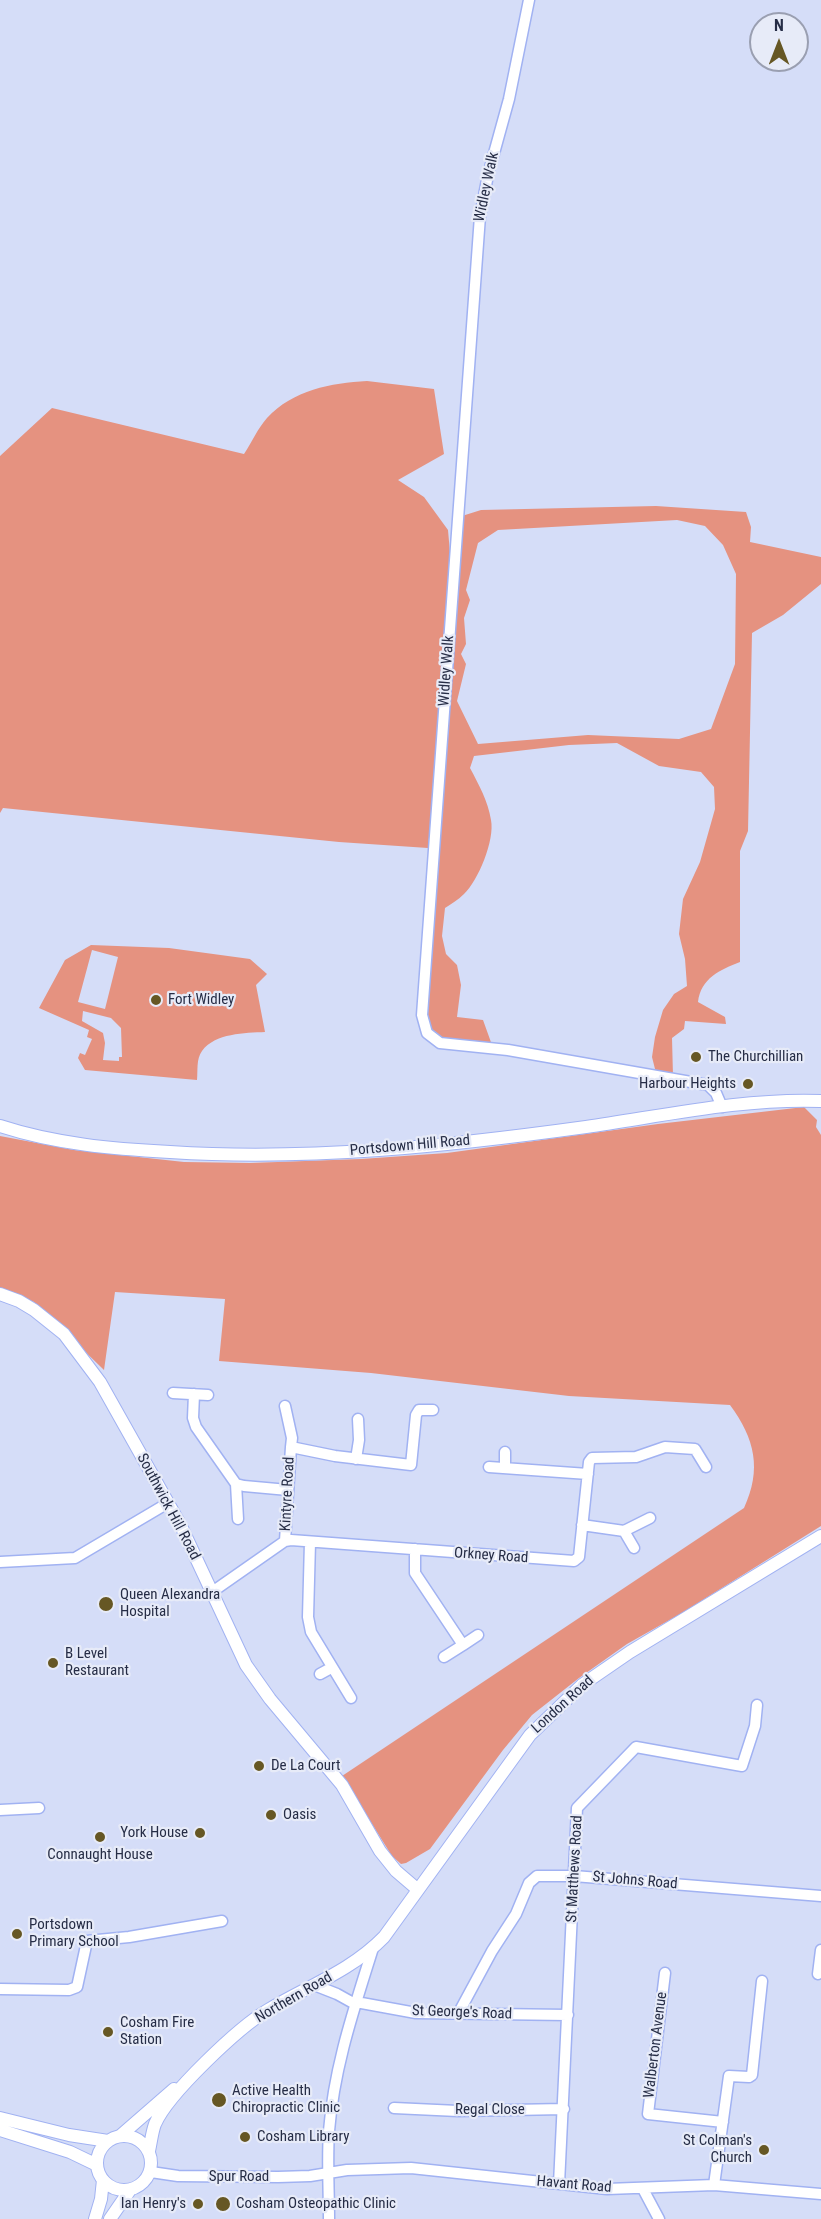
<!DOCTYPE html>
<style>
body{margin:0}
#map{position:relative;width:821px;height:2219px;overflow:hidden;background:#d5ddf8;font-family:"Roboto Condensed",sans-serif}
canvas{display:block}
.north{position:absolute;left:749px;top:12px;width:60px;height:60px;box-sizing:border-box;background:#e7ebf8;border:2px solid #9a9fb1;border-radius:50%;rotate:0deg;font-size:16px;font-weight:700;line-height:24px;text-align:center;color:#262d46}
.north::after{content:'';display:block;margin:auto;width:21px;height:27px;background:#665724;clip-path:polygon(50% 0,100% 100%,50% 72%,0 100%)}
</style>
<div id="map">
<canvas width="821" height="2219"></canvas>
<div class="north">N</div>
</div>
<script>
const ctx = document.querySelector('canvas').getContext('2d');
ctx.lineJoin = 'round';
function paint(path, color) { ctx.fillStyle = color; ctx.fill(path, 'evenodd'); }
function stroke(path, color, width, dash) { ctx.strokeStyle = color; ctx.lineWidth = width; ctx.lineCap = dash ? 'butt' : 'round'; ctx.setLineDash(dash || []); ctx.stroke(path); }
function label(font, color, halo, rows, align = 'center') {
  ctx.font = font + ' "Roboto Condensed",sans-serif'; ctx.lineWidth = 4.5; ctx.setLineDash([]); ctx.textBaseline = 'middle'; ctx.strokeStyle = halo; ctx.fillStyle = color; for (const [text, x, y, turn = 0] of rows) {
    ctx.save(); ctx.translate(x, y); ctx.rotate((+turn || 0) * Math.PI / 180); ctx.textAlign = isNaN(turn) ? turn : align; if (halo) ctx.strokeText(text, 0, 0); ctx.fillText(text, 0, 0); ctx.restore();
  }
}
const green = new Path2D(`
 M367 381 434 389 444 454 398 480 424 497 448 530 450 553 439 732 428 848 339 842 3 808 0 813V456L52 408 244 454C252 442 258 428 267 418 293 390 331 383 367 381Z
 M656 506 746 512 751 527 750 542 821 557V584L783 615 752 633 748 831 740 851V962C720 970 701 978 698 1002L725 1017 726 1024 685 1021 684 1029 672 1038 673 1076 656 1073 652 1057 655 1037 663 1010 674 994 687 986 685 959 679 934 683 899 700 862 715 809 714 787 701 772 659 766 617 743 569 745 474 756 470 768C479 785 488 801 491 820 495 840 478 881 464 894 458 900 451 904 445 908L442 936 446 954 457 965 461 985 457 1017 483 1020 492 1045 443 1039 432 1033 425 1009 462 516 481 510ZM677 520 705 526 723 545 736 574 735 664 711 729 679 739 588 735 478 744 457 701 466 664 461 654 466 644 464 618 470 600 466 590 478 543 498 530Z
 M91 945 169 948 250 959 267 974 256 985 265 1032C245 1033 215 1033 202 1051 196 1059 198 1071 197 1080L85 1070 78 1058 80 1053 85 1055 92 1039 87 1037 89 1030 39 1008 65 960ZM92 950 118 957 105 1009 78 1002ZM83 1011 111 1018 121 1028 122 1057H119V1061L103 1060 105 1043 103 1033 82 1021Z
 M804 1107 817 1120 816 1127 821 1135V1526L682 1613 627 1644 579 1678 532 1715 503 1750 430 1849 406 1863 401 1864 392 1856 342 1776 744 1508C762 1469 755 1439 730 1405L569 1396 371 1373 219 1361 225 1299 115 1292 104 1370 34 1302 0 1288V1136L74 1150 184 1162 250 1163 361 1159 447 1153 658 1124Z`);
const minor = new Path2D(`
 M529 0 509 99 488 175 480 216 422 1015 427 1033 440 1043 508 1050 708 1085 716 1093 722 1107
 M173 1393 208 1395
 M194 1394 193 1418 196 1427 236 1484 244 1486 288 1490
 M285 1406 292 1438 291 1447
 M356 1459 359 1440 358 1419
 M489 1467 588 1474
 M505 1468V1452
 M236 1484 238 1519
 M582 1525 624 1531 650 1518
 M624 1531 634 1548
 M285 1541 291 1447 335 1456 411 1465 416 1415 419 1410H433
 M310 1542 308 1617 311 1632 351 1698
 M415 1549V1573L463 1645 444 1657
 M0 1562 75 1558 168 1503
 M212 1592 285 1541 291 1540 574 1561 579 1557 589 1462 592 1458 636 1457 665 1447 695 1449 706 1467
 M463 1645 478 1635
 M320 1674 331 1668
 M0 1810 39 1808
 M665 1973 648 2114 723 2122
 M818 1974 821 1950
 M314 1985 337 1994 355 2004
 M0 1989 69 1990 77 1987 87 1941 129 1937 222 1921
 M356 2002 416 2013 568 2015
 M458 2014 492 1951 516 1914 529 1883 537 1876H574L821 1896
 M394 2108 458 2111 564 2109
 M151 2172 178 2176 278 2177 310 2176 347 2170 411 2168 607 2189 714 2185 821 2194
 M559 2184 577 1808 636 1747 742 1766 755 1726 757 1705
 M714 2185 729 2076 749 2077 752 2075 762 1981
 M643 2189 659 2219
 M329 2219C329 2190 327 2161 329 2131 334 2067 354 2009 373 1948`);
const major = new Path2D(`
 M0 1126C55 1144 113 1149 170 1152 310 1161 448 1146 586 1127 663 1116 743 1098 821 1101
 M0 1294 19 1301 34 1310 64 1334 100 1382 181 1526 246 1665 270 1699 342 1785 380 1851 396 1871 417 1889
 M0 2118 69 2135 108 2141
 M0 2130 70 2152 97 2165
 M97 2163a27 27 0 1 1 54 0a27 27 0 1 1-54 0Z
 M120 2136 174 2089
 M149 2151C151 2142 152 2132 155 2124 168 2094 239 2027 268 2010 308 1986 351 1971 384 1937L530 1735 582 1685 630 1652 821 1536
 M95 2219 101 2199 103 2180
 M110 2219 130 2190`);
const markers = [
 [156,1000,6,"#665724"],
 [696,1057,6,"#665724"],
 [748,1084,6,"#665724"],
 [106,1604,8,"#665724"],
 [53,1663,6,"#665724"],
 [259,1766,6,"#665724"],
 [271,1815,6,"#665724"],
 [200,1833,6,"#665724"],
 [100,1837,6,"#665724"],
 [17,1934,6,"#665724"],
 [108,2032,6,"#665724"],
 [219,2100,8,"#665724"],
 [245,2137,6,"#665724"],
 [764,2150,6,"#665724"],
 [198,2204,6,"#665724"],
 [223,2204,8,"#665724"]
];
const streetNames = [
 ["Widley Walk",487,187,-78],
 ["Widley Walk",447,671,-86],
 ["Portsdown Hill Road",410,1146,-5],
 ["Kintyre Road",288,1494,-87],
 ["Southwick Hill Road",168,1507,62],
 ["Orkney Road",491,1556,4],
 ["London Road",563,1705,-42],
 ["St Matthews Road",575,1869,-87],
 ["St Johns Road",635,1881,5],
 ["Northern Road",294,1998,-30],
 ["St George's Road",462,2013,2],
 ["Walberton Avenue",656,2045,-83],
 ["Regal Close",490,2110],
 ["Spur Road",239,2177],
 ["Havant Road",574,2185,5]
];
const poiNames = [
 ["Fort Widley",168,1000],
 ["The Churchillian",708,1057],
 ["Harbour Heights",736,1084,"right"],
 ["Queen Alexandra",120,1595],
 ["Hospital",120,1612],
 ["B Level",65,1654],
 ["Restaurant",65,1671],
 ["De La Court",271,1766],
 ["Oasis",283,1815],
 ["York House",188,1833,"right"],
 ["Connaught House",100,1855,"center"],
 ["Portsdown",29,1925],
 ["Primary School",29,1942],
 ["Cosham Fire",120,2023],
 ["Station",120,2040],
 ["Active Health",232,2091],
 ["Chiropractic Clinic",232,2108],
 ["Cosham Library",257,2137],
 ["St Colman's",752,2141,"right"],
 ["Church",752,2158,"right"],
 ["Ian Henry's",186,2204,"right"],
 ["Cosham Osteopathic Clinic",236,2204]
];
paint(green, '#e59280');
stroke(minor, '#a1b2f2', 13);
stroke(major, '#a1b2f2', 14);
stroke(minor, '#fff', 10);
stroke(major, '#fff', 12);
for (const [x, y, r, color] of markers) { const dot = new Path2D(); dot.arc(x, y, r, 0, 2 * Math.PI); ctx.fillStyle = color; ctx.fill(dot); stroke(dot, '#e7ebf8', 2); }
label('15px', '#262d46', '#e7ebf8', streetNames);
label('15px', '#262d46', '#e7ebf8', poiNames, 'left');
</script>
